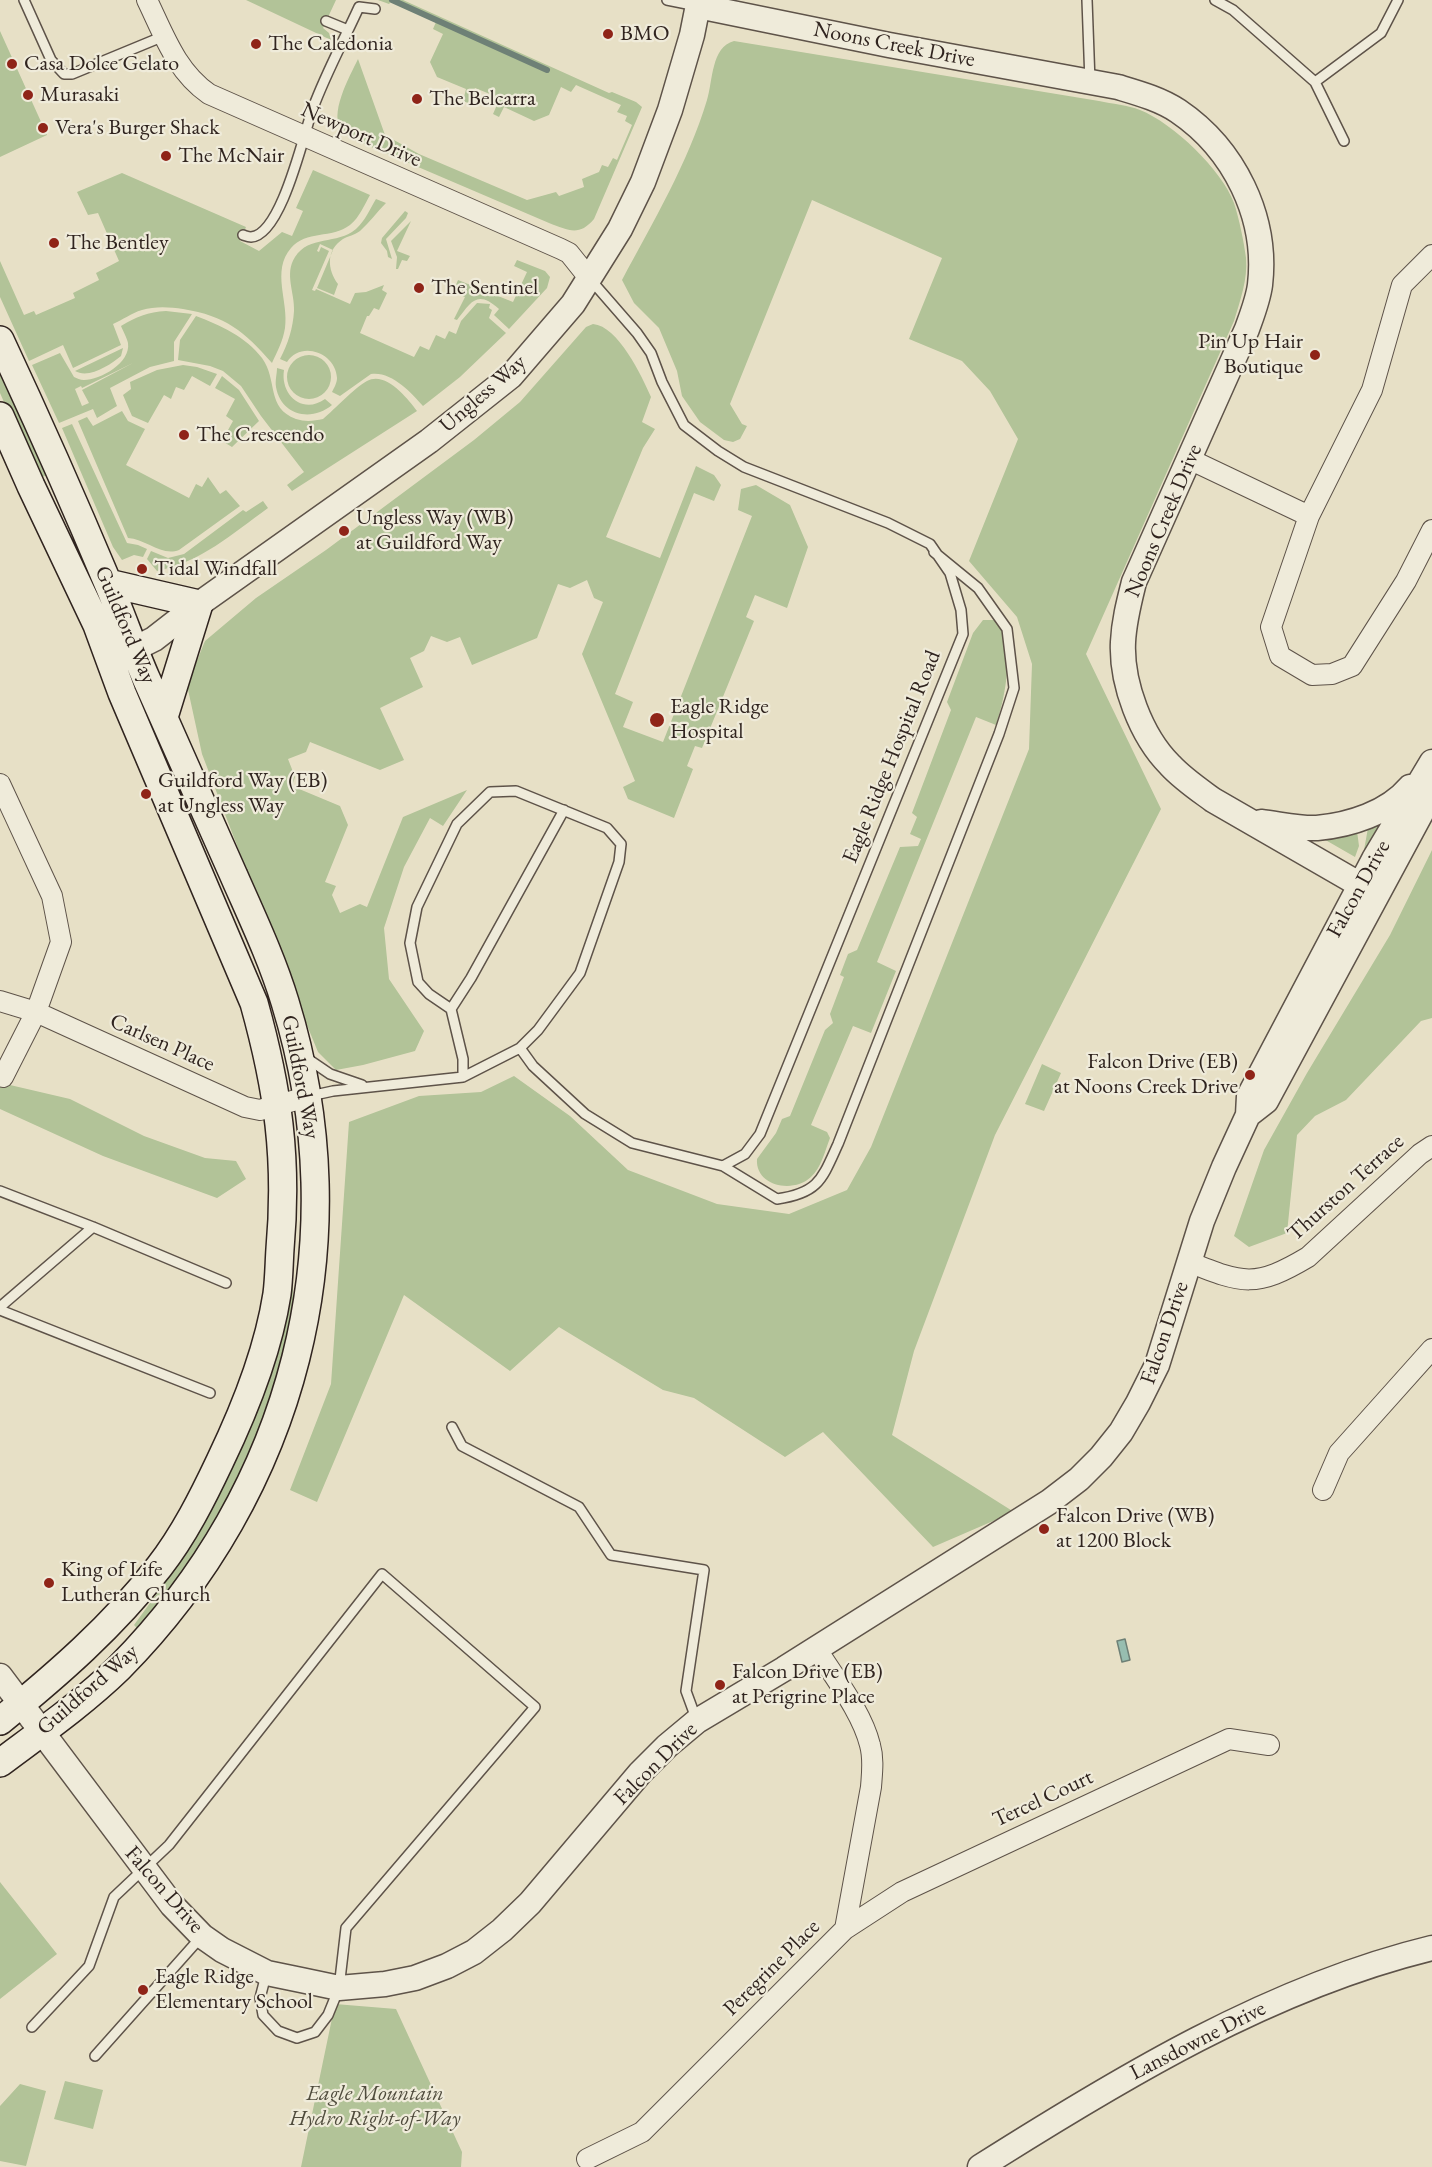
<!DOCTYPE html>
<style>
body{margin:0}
canvas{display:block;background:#e7e0c6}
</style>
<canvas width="1432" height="2167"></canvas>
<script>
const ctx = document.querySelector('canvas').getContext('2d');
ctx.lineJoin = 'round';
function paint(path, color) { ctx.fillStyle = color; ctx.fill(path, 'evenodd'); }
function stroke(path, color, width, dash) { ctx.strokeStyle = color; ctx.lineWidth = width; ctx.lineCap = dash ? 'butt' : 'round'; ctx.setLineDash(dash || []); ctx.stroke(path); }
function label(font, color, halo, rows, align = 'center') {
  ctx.font = font + ' "EB Garamond",serif'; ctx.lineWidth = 4.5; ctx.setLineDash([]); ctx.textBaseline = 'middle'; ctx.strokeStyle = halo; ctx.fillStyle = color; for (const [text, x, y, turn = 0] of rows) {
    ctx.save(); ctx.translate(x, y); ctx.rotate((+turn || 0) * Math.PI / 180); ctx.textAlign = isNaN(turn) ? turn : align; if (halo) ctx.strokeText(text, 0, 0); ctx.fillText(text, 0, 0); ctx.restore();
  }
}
const green = new Path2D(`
 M246 0H336L323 28 329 33 331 40Z
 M378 0H403L609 93 612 92 636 102 642 107 594 219C579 237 568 230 549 223L355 140C351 138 346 135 343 132 327 116 350 76 358 59L385 135 419 154 527 200 556 192 559 196 584 187 582 179 599 172 602 165 608 167 613 158 617 160 632 125 625 121 627 116 617 112 621 105 576 85 571 92 561 87 549 115 534 121 504 107 499 117 493 114 500 98 475 88 468 103 463 101 466 89 437 77 430 62 443 34 433 29 436 22 391 2 389 4Z
 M0 31 47 135 0 157Z
 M734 41 1099 101C1112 104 1128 105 1140 110 1173 123 1222 170 1234 203 1239 218 1244 242 1246 258 1248 279 1240 301 1234 321L1086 654 1161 809 995 1135 914 1351 892 1435 1014 1512 933 1547 823 1432 785 1457 694 1398 663 1390 559 1327 510 1371 404 1295 317 1502 290 1490 331 1384 349 1122 419 1096 481 1092 514 1076 570 1116 628 1170 717 1204 789 1214 847 1190 871 1147 1029 749 1032 664 1017 617 969 561 1018 439 990 391 962 361 909 339 942 258 812 200 730 404 742 424 747 426 740 439 733 442 724 440 700 422 682 396 677 371 659 328 634 303 622 280C653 222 688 163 707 100 713 81 711 47 734 41Z
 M313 170 370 195C365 204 359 218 350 225 332 239 306 230 291 248 271 271 289 302 285 328 283 341 277 352 272 363 244 331 226 316 183 309 170 307 155 306 142 310 131 313 123 320 113 324L121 345 73 368 63 345 29 361 0 297V261L24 315 34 311 36 315 75 298 73 293 99 280 96 273 119 261 98 213 88 215 77 192 122 173 246 227 240 241 259 251 282 232 292 236 303 211 296 208Z
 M376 199 386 203C377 212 369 223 360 231 355 235 348 236 343 239 326 250 327 269 338 284L334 295 317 288 333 250 320 244 317 251 319 252 321 247 329 251 312 290 315 291 316 289 350 304 355 293 366 292 384 285 382 290 387 293 379 310 374 308 369 316H367L360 333 414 357 420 346 429 350 436 335 445 339 449 331 456 334 461 321 477 303 490 304 489 308 492 310 489 318 506 333 460 377 423 406C411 392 391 371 371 374L340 396 332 392C334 388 337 383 337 378 336 353 301 340 287 362L280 359C288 344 293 328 294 311 295 293 284 274 295 257 309 235 337 245 356 229 365 221 370 209 376 199Z
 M405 211 408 213 406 218 386 239 392 259 388 257 387 251 381 243 382 238Z
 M411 221 397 251 410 256 407 261 402 260 398 269H396L397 257 391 241Z
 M517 260 545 271 550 277 547 288 509 329 494 315 499 309C477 289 471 302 457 320L454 319 465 297 453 292 458 280 513 302 527 272 514 266Z
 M166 311 192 314 174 342V361L150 367 110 388 117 406 97 418 93 409 59 423 32 365 60 353 74 377C77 378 80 380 84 380 100 380 131 363 128 343 127 338 123 331 121 326 136 317 148 312 166 311ZM133 363 82 390 89 403 82 406 75 389 81 386 82 388Z
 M196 316C220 325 246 337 262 358 278 380 266 408 296 419 305 422 314 421 323 419 335 409 354 388 367 381 386 371 407 398 417 411L292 491 287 485 304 472 261 416 241 386 223 371 210 366 178 360 180 340Z
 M593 324C618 326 642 376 651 397L642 422 655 429 643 448 606 537 660 558 696 466 714 475 721 485 714 501 694 493 615 694 633 702 623 727 663 742 752 516 738 510 741 489 756 485 790 505 808 547 787 608 755 595 746 617 754 621 702 748 695 746 687 766 693 769 674 818 628 799 623 787 635 781 582 654 603 602 594 598 587 580 570 588 558 584 537 638 472 665 460 637 447 642 431 636 424 651 410 658 423 687 380 708 404 760 380 770 310 742 306 752 288 759 295 777 292 786 340 806 348 825 325 882 336 886 332 895 340 913 360 904 367 907 403 817 467 790 443 826 430 818 404 867 384 928 389 979 424 1031 415 1051 363 1065 336 1070 318 1052 288 979 202 754 187 685 205 641 256 598 326 550 474 440 520 402 586 327Z
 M123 348 121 356C110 365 89 379 75 371Z
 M287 377a22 22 0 1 1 44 0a22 22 0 1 1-44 0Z
 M0 365 48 474 41 478 28 457 0 393Z
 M183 365 197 367 217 374 210 386 192 376 184 390 176 387 171 399 164 395 148 423 132 416 123 395 131 389 130 382 157 370Z
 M277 368 284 370C280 395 303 415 325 399L332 405C312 422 281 416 276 387 275 380 277 374 277 368Z
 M222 376 239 390 259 421 232 447 222 441 233 421 226 416 235 399 215 388Z
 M122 411 128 421 145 429 126 465 189 498 196 484 202 487 208 477 220 494 226 490 240 506 179 550C162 557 146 539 128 538L78 421 87 417 93 426Z
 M72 424 127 543 138 545 147 549 143 557 134 555 122 560 113 547 62 428Z
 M263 501 268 508C232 534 201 562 157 571L147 559 151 551 168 558 184 554 243 510 246 512Z
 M983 620H995C998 625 1003 630 1005 636 1011 664 1005 698 996 725L976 717 877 962 896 971 871 1033 853 1026 811 1125 827 1132 830 1138C825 1151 821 1168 811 1177 793 1194 755 1186 757 1159L776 1133 782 1119 790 1116 825 1030 833 1023 830 1014 844 977 840 975 848 954 857 950 900 847 918 846 921 839 910 834 917 817 912 813 951 710 947 702 973 633Z
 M1387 820 1370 853 1364 850 1368 828Z
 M1357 831 1359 846 1355 857 1322 838Z
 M1432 850V1018L1421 1021 1346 1100 1315 1116 1297 1135 1287 1233 1249 1247 1234 1236 1264 1150 1307 1073 1390 935Z
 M1042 1064 1061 1073 1044 1111 1025 1104Z
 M0 1079 10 1085 70 1099 144 1136 205 1158 236 1161 246 1179 217 1198 103 1156 0 1109Z
 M290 1271H293V1311L277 1391 208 1540 139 1630 134 1625 166 1581 192 1536Z
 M0 1882 57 1954 0 1999Z
 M335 2004 396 2009 462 2152 461 2167H301Z
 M65 2081 103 2090 93 2129 54 2119Z
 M20 2084 46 2091 26 2166 0 2161V2106Z`);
const water = new Path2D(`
 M1125 1639 1130 1660 1122 1662 1117 1641Z`);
const stream = new Path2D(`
 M392 0 547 70`);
const service = new Path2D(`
 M24 0 51 60 64 74H72L164 36
 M667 0 697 6
 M1087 0 1090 82
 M1215 0 1233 10 1315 82 1344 141
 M326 21 348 30
 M1315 82 1381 33 1398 0
 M243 235C246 236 248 237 251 237 282 235 304 132 313 108 326 73 344 40 359 7L375 9
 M590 279 637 333 651 353 662 382 684 425 718 451 744 467 888 523 930 544 950 573 961 610 963 634 760 1134 745 1154 723 1166
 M451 1009 471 978 564 810
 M305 1057 330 1074 362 1085
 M463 1077V1059L451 1009 429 994 418 982 410 943 417 907 457 824 490 792 516 791 607 828 621 844 619 862 580 973 538 1030 520 1048
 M310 1096 333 1091 463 1077 520 1048 533 1066 585 1114 632 1143 723 1166 777 1199C819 1193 822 1179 838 1144L999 734 1014 688 1007 629 978 588 934 552
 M0 1191 93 1227 226 1283
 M0 1307 93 1227
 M0 1310 210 1393
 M452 1427 462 1446 579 1507 611 1555 704 1570 686 1691 697 1721
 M32 2027 89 1966 114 1897 169 1845 382 1574 535 1707 346 1928 339 1988 328 2015 315 2032 297 2038 278 2031 263 2015 260 1998 266 1975
 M95 2056 201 1937`);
const minor = new Path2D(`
 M147 0C164 35 176 71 209 94L561 249 569 253 589 278
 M1432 255 1402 285 1372 390 1309 516 1271 627 1280 656 1312 675 1332 674 1352 666 1406 581 1432 530
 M1189 459 1309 516
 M0 784 52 896 61 942 36 1012 3 1077
 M0 1001 36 1012 245 1107 260 1110 307 1097
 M1189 1262C1243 1284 1256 1288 1308 1257L1420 1154 1432 1146
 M1323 1490 1339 1453 1432 1349
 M816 1648C834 1677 862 1712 870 1745 874 1759 872 1773 871 1787L845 1929
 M587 2159 642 2132 845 1929 902 1892 1229 1739 1269 1745`);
const tertiary = new Path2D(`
 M698 6 889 45 1118 87C1138 93 1160 99 1178 111 1234 149 1268 217 1260 285 1258 300 1252 315 1247 329L1134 582C1129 602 1124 621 1123 642 1121 683 1141 736 1170 765 1183 779 1198 789 1213 800L1376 894
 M118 657 154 639 199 604 429 441 511 376 573 304 620 229 643 182 670 110 692 35 699 0
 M1261 822C1279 824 1300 829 1317 828 1350 825 1388 813 1410 787
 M1248 1115 1266 1101 1432 793
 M0 1676 172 1905 202 1936 222 1950 267 1973 301 1980 339 1988 385 1984 415 1978 447 1966 474 1952 502 1930 530 1903 640 1773 667 1746 697 1721 784 1669 1049 1502 1079 1479 1101 1457 1121 1432 1138 1403 1157 1365 1202 1221 1224 1167 1248 1115 1249 1096 1374 859 1432 762
 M980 2167C1119 2079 1271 1987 1432 1948`);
const secondary = new Path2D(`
 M0 340C37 419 73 500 107 581 121 613 132 646 146 678 176 744 205 810 234 876 252 917 272 959 285 1002 359 1242 295 1490 119 1668 83 1703 40 1733 0 1763
 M0 416 31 486 97 625 122 693 254 1003C278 1089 288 1159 280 1249 279 1264 279 1279 277 1294 268 1352 245 1409 220 1461 203 1497 184 1535 159 1567 113 1626 58 1674 0 1721
 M108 583 199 604 164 717`);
const markers = [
 [608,34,6,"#8f2418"],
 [256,44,6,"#8f2418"],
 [12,64,6,"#8f2418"],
 [28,95,6,"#8f2418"],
 [417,99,6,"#8f2418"],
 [43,128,6,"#8f2418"],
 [166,156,6,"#8f2418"],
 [54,243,6,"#8f2418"],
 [419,288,6,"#8f2418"],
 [1315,355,6,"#8f2418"],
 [184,435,6,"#8f2418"],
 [344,531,6,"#8f2418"],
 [142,569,6,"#8f2418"],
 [657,720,8,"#8f2418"],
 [146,794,6,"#8f2418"],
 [1250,1075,6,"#8f2418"],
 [1044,1529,6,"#8f2418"],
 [49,1583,6,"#8f2418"],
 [720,1685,6,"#8f2418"],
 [143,1990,6,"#8f2418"]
];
const poiNames = [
 ["BMO",620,34],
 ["The Caledonia",268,44],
 ["Casa Dolce Gelato",24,64],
 ["Murasaki",40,95],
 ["The Belcarra",429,99],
 ["Vera's Burger Shack",55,128],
 ["The McNair",178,156],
 ["The Bentley",66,243],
 ["The Sentinel",431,288],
 ["Pin Up Hair",1303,342,"right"],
 ["Boutique",1303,367,"right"],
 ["The Crescendo",196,435],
 ["Ungless Way (WB)",356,518],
 ["at Guildford Way",356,543],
 ["Tidal Windfall",154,569],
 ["Eagle Ridge",670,707],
 ["Hospital",670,732],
 ["Guildford Way (EB)",158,781],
 ["at Ungless Way",158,806],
 ["Falcon Drive (EB)",1238,1062,"right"],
 ["at Noons Creek Drive",1238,1087,"right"],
 ["Falcon Drive (WB)",1056,1516],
 ["at 1200 Block",1056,1541],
 ["King of Life",61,1570],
 ["Lutheran Church",61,1595],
 ["Falcon Drive (EB)",732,1672],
 ["at Perigrine Place",732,1697],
 ["Eagle Ridge",155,1977],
 ["Elementary School",155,2002]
];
const streetNames = [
 ["Noons Creek Drive",894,45,11],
 ["Newport Drive",361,135,24],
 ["Ungless Way",483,394,-41],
 ["Noons Creek Drive",1164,521,-67],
 ["Guildford Way",125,625,67],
 ["Eagle Ridge Hospital Road",892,757,-68],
 ["Falcon Drive",1359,889,-61],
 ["Carlsen Place",162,1043,24],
 ["Guildford Way",300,1077,79],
 ["Thurston Terrace",1346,1188,-42],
 ["Falcon Drive",1165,1333,-71],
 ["Guildford Way",88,1690,-41],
 ["Falcon Drive",656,1764,-45],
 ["Tercel Court",1043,1799,-25],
 ["Falcon Drive",164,1890,49],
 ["Peregrine Place",772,1968,-45],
 ["Lansdowne Drive",1198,2041,-27]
];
const parkNames = [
 ["Eagle Mountain",375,2094],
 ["Hydro Right-of-Way",375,2119]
];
paint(green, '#b2c398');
paint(water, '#97beb0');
stroke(water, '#6e8076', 1.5);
stroke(stream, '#6e8076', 6);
stroke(service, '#5e5349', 12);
stroke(minor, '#5e5349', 22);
stroke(tertiary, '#5e5349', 27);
stroke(secondary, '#30241f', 30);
stroke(service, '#efebda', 9);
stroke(minor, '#efebda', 20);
stroke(tertiary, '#efebda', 24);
stroke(secondary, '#efebda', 27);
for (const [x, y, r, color] of markers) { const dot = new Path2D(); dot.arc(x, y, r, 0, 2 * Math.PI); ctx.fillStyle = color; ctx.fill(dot); stroke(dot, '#efebda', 2); }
label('22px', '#30241f', '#efebda', poiNames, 'left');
label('22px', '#30241f', '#efebda', streetNames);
label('italic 22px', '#504c3d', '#efebda', parkNames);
</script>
